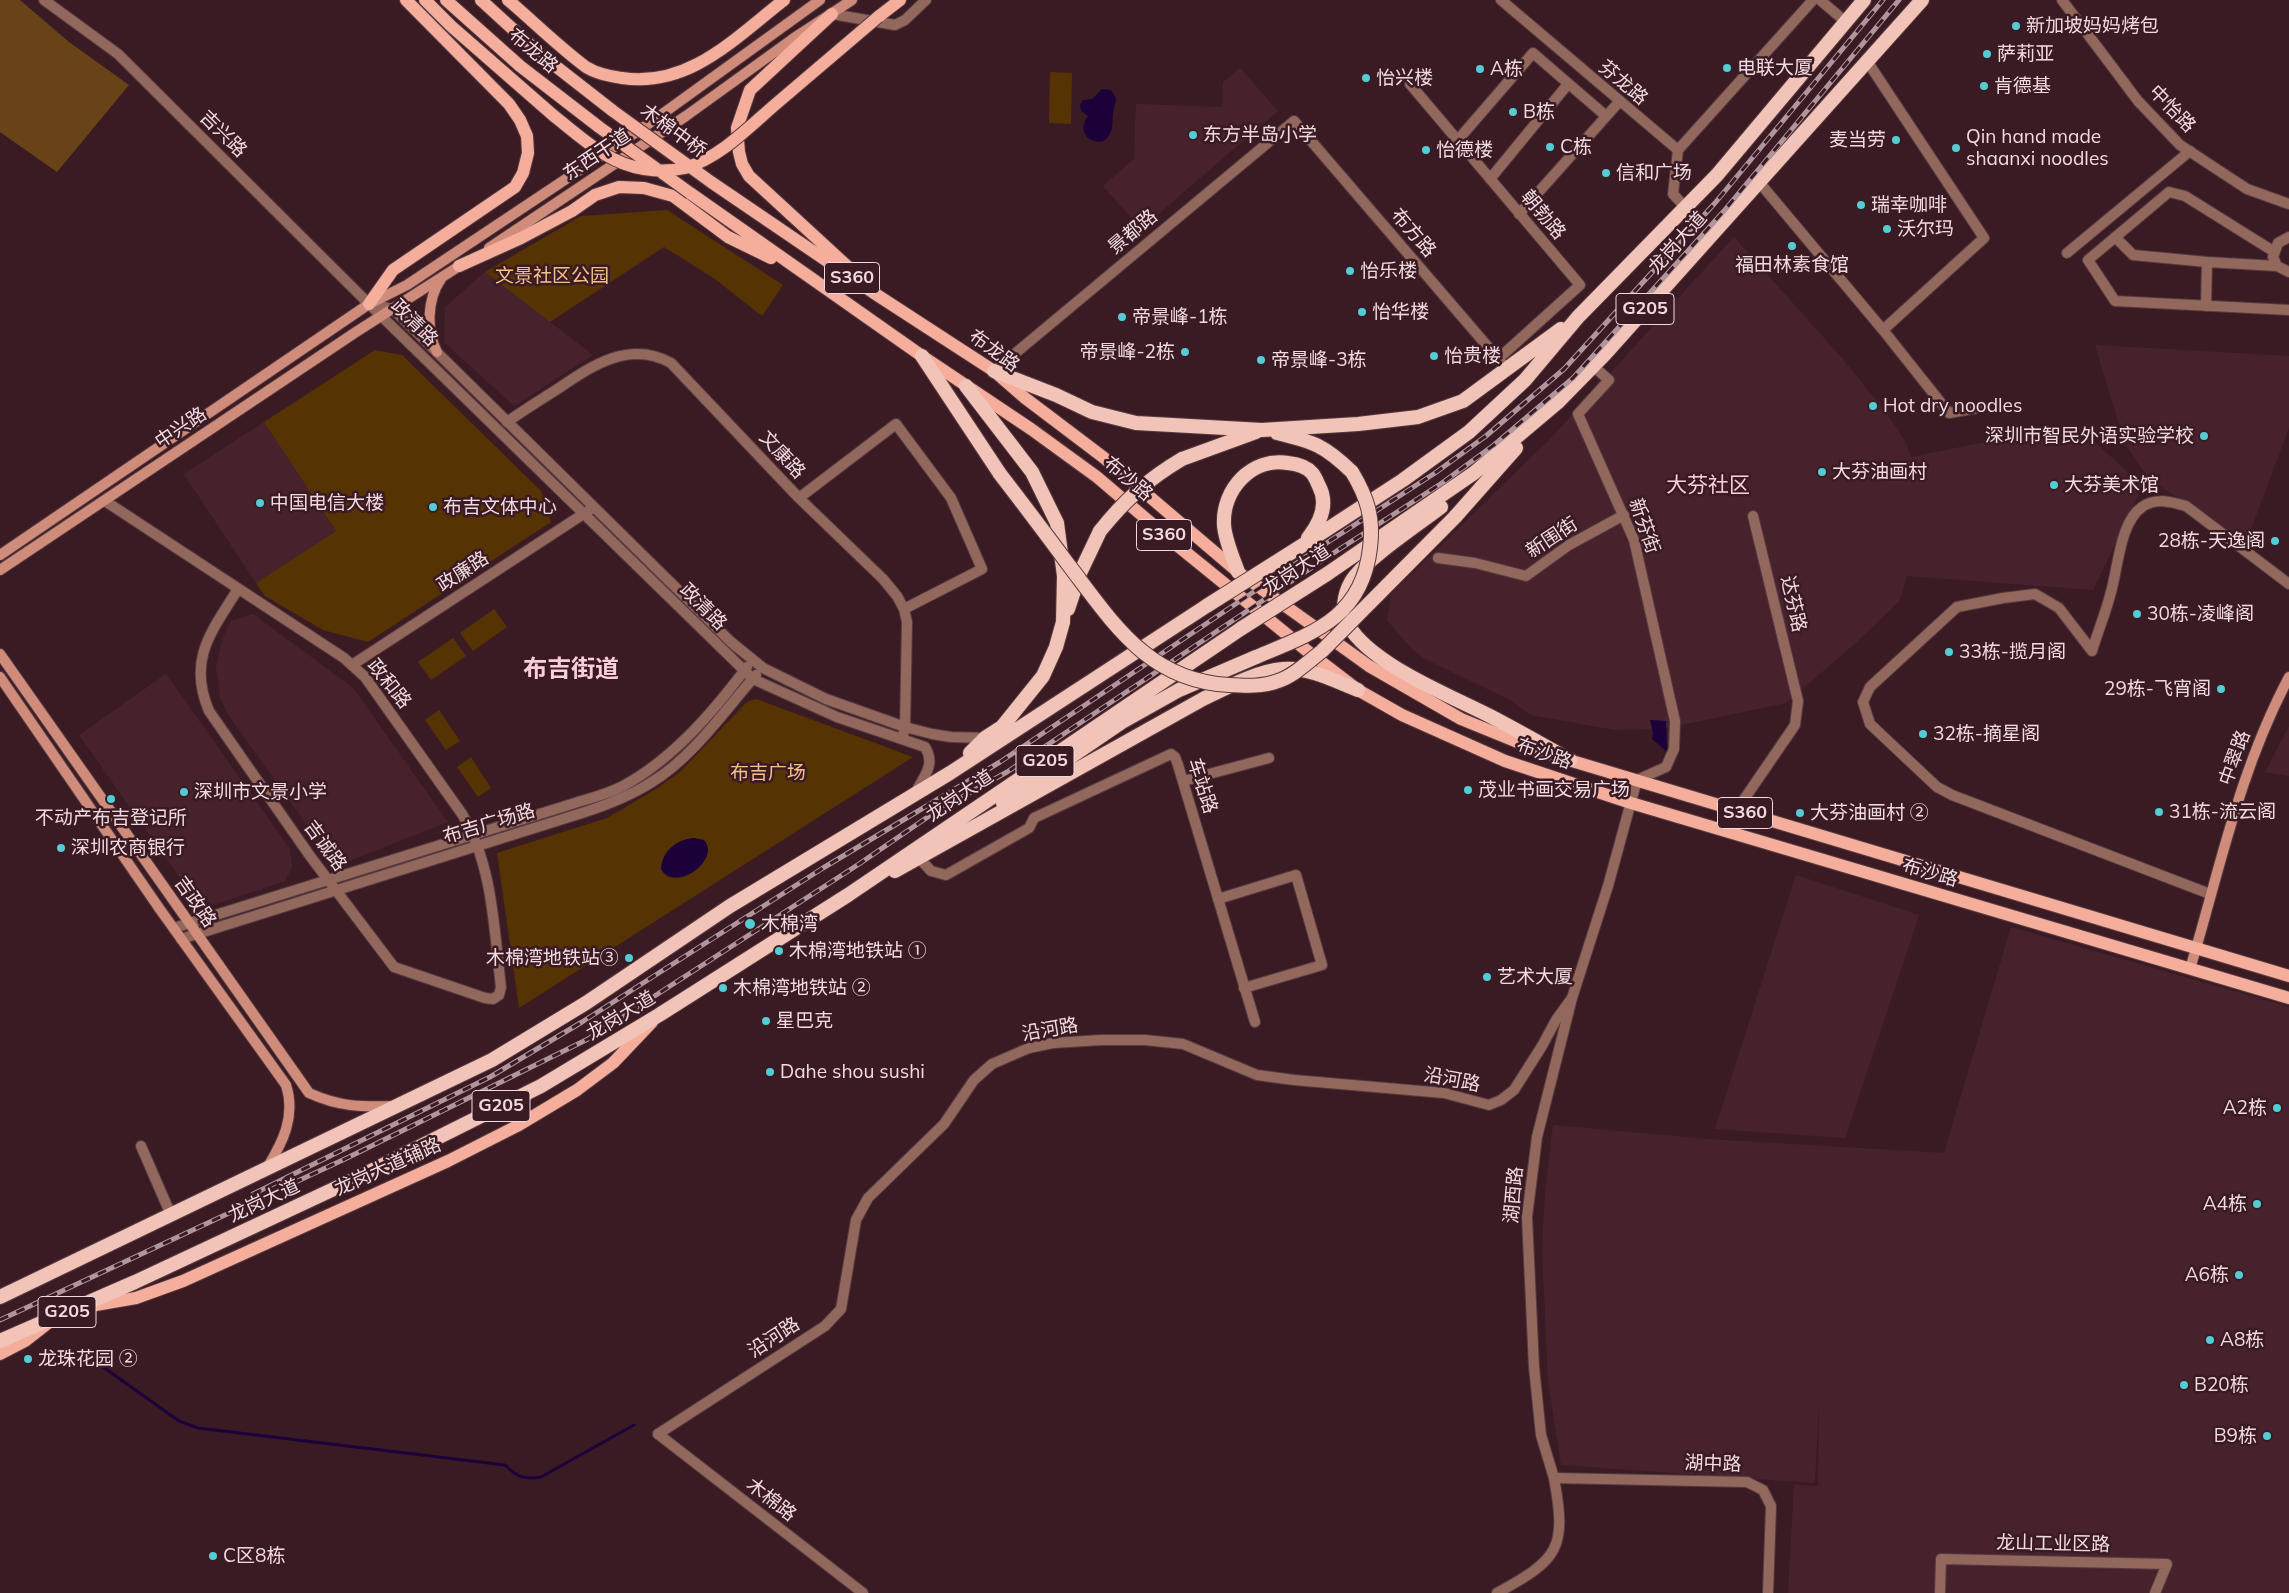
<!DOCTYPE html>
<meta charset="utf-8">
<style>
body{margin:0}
canvas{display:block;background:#3a1b23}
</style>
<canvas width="2289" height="1593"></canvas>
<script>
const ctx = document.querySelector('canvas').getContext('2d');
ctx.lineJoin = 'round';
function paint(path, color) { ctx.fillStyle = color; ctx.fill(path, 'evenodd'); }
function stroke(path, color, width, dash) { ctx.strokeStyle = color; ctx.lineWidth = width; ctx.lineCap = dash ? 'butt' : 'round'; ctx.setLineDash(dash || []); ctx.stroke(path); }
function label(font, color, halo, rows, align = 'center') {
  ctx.font = font + ' Mulish,"Noto Sans SC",sans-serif'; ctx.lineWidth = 5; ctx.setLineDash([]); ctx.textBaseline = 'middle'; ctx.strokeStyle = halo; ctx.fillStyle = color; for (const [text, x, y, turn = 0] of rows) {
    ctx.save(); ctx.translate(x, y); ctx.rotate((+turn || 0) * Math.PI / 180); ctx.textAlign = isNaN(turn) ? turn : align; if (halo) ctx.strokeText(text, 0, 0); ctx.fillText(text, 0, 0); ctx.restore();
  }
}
const built = new Path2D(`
 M1240 68 1278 111 1141 229 1103 186 1134 159 1136 104 1222 107 1223 82Z
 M1734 237 1841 357 1888 415 1905 441 1911 457 2075 424 2143 486 2093 590 1907 576 1900 600 1858 641 1786 703 1662 729 1615 730 1531 715 1510 700 1425 659 1412 649 1387 620 1391 594 1552 437Z
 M485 272 593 355 514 406 444 342 445 307Z
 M2095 345 2289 356V428L2246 542 2149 479 2125 444Z
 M264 422 336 531 256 583 184 474Z
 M253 614 353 688 448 822 336 866 229 716 220 697 216 666 223 637 231 621Z
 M166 674 290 849 292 867 285 881 213 905 187 888 79 735Z
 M2289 726V776L2265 772Z
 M1796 875 1919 915 1845 1138 1715 1129Z
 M2011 927 2289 1007V1593H1788L1794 1485 1818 1486 1819 1402 1815 1483 1561 1465 1548 1380 1542 1248 1545 1194 1553 1125 1707 1139 1944 1153Z`);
const green = new Path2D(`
 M1050 72 1072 73 1071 124 1049 123Z
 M667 210 783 285 762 316 715 279 664 247 550 322 485 272 581 216Z
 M375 350 402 355 541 491 551 522 368 642 323 630 265 596 256 583 336 531 264 422Z
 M494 609 507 627 473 651 460 633Z
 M453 638 466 656 431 680 418 662Z
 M756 699 913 757 519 1008 497 853 607 818 656 789 680 772 747 702Z
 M439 710 460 741 446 750 425 720Z
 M471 757 491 788 478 797 457 767Z`);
const forest = new Path2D(`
 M0 0H20L69 42 129 85 57 172 0 132Z`);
const water = new Path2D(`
 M1102 89 1111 90 1116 98C1116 104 1113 108 1113 114 1112 126 1114 132 1104 141 1088 145 1077 130 1088 116L1081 111 1080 105 1083 100 1092 99Z
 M1650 720 1666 721 1667 752 1652 739 1653 733Z
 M694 838 704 840C722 860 674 894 661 869 662 851 677 839 694 838Z`);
const stream = new Path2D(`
 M82 1352 179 1421 198 1428 505 1465C517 1477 524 1480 541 1477L634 1425`);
const minor = new Path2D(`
 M44 0 118 54 369 304
 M1501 0 1678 150 1673 194 1685 207
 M1820 0 1846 22
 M1410 84 1580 285 1498 359
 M1457 141 1533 53 1606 116
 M1678 150 1813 0
 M1490 179 1568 84
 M1759 182 1883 330 1984 238 1867 61
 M1519 214 1619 102
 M2115 237 2133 255 2207 262 2277 266
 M2289 237 2278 243 2273 257 2277 266 2289 272
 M2273 251 2185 196 2169 192 2088 260 2115 301 2289 310
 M2067 253 2190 151
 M2206 306 2207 262
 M1883 330 1949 413 1977 408
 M1593 366 1609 380 1578 414 1634 540 1675 721 1674 749 1666 767 1637 780
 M994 371 1294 121 1507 369
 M507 422C524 410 542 399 559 388 593 365 630 340 671 363L799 498 883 579 897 596 904 609 907 622 905 727 902 739
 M799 498 896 424 951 498 982 569 904 609
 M105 501 344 658 365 677 462 814C493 865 494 930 501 987L499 995 493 999 485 998 394 967 310 856 209 711C187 659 212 631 238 589
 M1438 558 1475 563 1526 576 1569 545 1624 515
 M352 665 591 509
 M1183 781 1269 758
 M1736 811 1795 725 1798 701 1753 516
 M2210 894 1952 795 1937 787 1870 724 1863 702 1870 687 1957 607 2003 598 2035 594 2059 608 2092 651C2098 631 2106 612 2111 592 2118 568 2120 522 2142 507 2155 497 2172 502 2186 506L2289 584
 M1218 899 1296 875 1322 965 1244 988
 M141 1146 171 1215
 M658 1434 825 1326 841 1309 856 1220 868 1198 944 1124 974 1080 992 1064 1029 1048 1053 1043 1101 1040H1145L1183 1044 1257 1075 1294 1080 1444 1093 1489 1105 1501 1100 1514 1090 1542 1046 1556 1020 1572 998
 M1497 1593C1559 1559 1567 1549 1554 1478L1747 1482 1763 1490 1771 1506 1768 1593
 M1940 1593 1941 1559 2167 1564 2155 1593`);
const tertiary = new Path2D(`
 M2062 0 2138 101 2180 145 2247 189 2289 204
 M832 14 895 25 905 20 926 0
 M369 304 753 679 837 717 925 747C936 764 924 777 915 793
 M369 304 393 309 731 642 763 668 826 699 905 727 932 734 951 737 985 738
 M920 859 931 871 946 875 1029 828 1034 818 1171 754 1175 757 1178 765 1255 1022
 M174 928 575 803C591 798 608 794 623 786 673 759 713 712 747 667
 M181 939 582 813C607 805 630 796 652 782 694 756 724 711 756 675
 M658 1434 863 1593
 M1554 1478 1541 1435 1534 1367 1527 1217 1537 1137 1572 998 1608 886 1637 780`);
const secondary = new Path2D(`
 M489 248 686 116 794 38 852 0
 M437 352C426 331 427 299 441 279
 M0 555 369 304 407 285 647 125 820 0
 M0 570 356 332 464 263
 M0 654 309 1093C340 1107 361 1107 394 1106
 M0 677 159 908 286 1085C296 1116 283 1142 267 1168
 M2190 969C2220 869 2239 771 2289 677`);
const primary = new Path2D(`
 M425 0 451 26 554 116
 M446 0 520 66 599 127
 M481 0 540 54 613 111
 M508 0C534 22 559 47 586 67 597 74 610 76 622 78 689 88 735 38 784 0
 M832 14 750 90 737 128 739 152 742 164 749 176 848 267
 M878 17 900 0
 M711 182 877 295 994 371 1025 398 1103 457 1238 572 1369 666 1461 719 1542 752 2289 976
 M690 193 922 356 1031 429 1097 477 1178 546 1311 654 1358 690 1402 715 1505 761 1631 803 2289 998
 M459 266 521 238 572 211 595 195 619 187 644 188 673 196 728 237 771 258
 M369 304 393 270 515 187 523 173 528 153 527 136 520 120 509 104 406 0
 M84 1307 136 1298 183 1281 448 1161 517 1126 577 1090 613 1063 652 1022
 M0 1354 25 1341 48 1323`);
const trunk = new Path2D(`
 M922 356 1000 474
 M994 371 1056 395 1092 412 1136 423 1262 430 1358 424 1418 417 1463 401 1561 329
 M966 386 1032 472 1057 523 1064 576 1063 622 1056 647 1043 676 1002 727 985 738 970 753
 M1277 433C1314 442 1324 445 1352 472
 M1182 459 1256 432
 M1441 507C1419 524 1363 561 1351 582 1344 594 1341 613 1348 625 1372 665 1449 695 1490 716 1517 730 1543 745 1570 760
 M1455 517 1516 448
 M1303 545 1403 480 1469 432 1525 380 1578 317 1717 175 1864 0
 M1238 572C1233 558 1225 540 1224 525 1222 489 1252 457 1288 463 1297 464 1306 466 1312 473 1315 476 1317 482 1319 486 1329 505 1320 523 1308 538
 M1327 574 1474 473 1557 403 1605 354 1922 0
 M1068 609 1080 573 1100 531
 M1003 803 1122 722 1179 690 1256 657
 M895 871 1203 699C1226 688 1257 671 1283 669 1309 667 1335 681 1358 690
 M0 1297 492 1060 586 1003 730 906 950 773 1208 605
 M0 1341 135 1282 353 1180 541 1086 659 1015 848 895 1242 628`);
const rail = new Path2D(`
 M253 1194 490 1077 582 1022 823 868 1000 762 1325 544 1435 473 1486 436 1564 369 1715 203 1883 0
 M0 1320 347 1158 588 1039 859 864 935 812 1007 772 1332 554 1442 483 1494 445 1573 378 1724 211 1899 0`);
const primaryBridge = new Path2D(`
 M613 111 711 182
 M554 116C581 137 608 164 644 169 657 171 672 171 685 168 720 158 750 126 777 103 811 74 845 45 878 17
 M599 127 690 193`);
const trunkBridge = new Path2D(`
 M1000 474C1024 505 1048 537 1071 568 1115 626 1150 681 1229 685 1245 686 1263 687 1278 681 1294 676 1309 661 1322 651L1455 517
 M1100 531C1124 501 1148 479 1182 459
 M1208 605 1303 545
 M1242 628 1327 574
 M1256 657C1313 633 1362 618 1370 548 1374 518 1367 497 1352 472`);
const markers = [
 [2016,26,5,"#52ccd5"],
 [1987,54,5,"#52ccd5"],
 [1727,68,5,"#52ccd5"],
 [1480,69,5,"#52ccd5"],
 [1366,78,5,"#52ccd5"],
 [1984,86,5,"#52ccd5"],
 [1513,112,5,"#52ccd5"],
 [1193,135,5,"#52ccd5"],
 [1896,140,5,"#52ccd5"],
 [1550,147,5,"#52ccd5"],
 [1956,148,5,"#52ccd5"],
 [1426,150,5,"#52ccd5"],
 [1606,173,5,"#52ccd5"],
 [1861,205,5,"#52ccd5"],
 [1887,229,5,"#52ccd5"],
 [1792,246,5,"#52ccd5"],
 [1350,271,5,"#52ccd5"],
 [1362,312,5,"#52ccd5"],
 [1122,317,5,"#52ccd5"],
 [1185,352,5,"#52ccd5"],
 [1434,356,5,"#52ccd5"],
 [1261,360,5,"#52ccd5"],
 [1873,406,5,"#52ccd5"],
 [2204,436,5,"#52ccd5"],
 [1822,472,5,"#52ccd5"],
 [2054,485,5,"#52ccd5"],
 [260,503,5,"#52ccd5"],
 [433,507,5,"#52ccd5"],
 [2275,541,5,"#52ccd5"],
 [2137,614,5,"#52ccd5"],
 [1949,652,5,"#52ccd5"],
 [2221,689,5,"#52ccd5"],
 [1923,734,5,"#52ccd5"],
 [1468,790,5,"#52ccd5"],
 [184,792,5,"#52ccd5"],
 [111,799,5,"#52ccd5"],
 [2159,812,5,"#52ccd5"],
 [1800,813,5,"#52ccd5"],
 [61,848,5,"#52ccd5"],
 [750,924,6,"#52ccd5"],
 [779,951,5,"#52ccd5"],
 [629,958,5,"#52ccd5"],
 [1487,977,5,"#52ccd5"],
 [723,988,5,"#52ccd5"],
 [766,1021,5,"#52ccd5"],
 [770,1072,5,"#52ccd5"],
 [2277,1108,5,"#52ccd5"],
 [2257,1204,5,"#52ccd5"],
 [2239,1275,5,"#52ccd5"],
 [2210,1340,5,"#52ccd5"],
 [28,1359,5,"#52ccd5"],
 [2184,1385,5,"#52ccd5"],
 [2267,1436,5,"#52ccd5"],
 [213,1556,5,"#52ccd5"]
];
const shields = [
 [852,278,55],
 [1645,309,58],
 [1164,535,55],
 [1045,761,58],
 [1745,813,55],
 [501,1106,58],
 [67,1312,58]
];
const shieldNames = [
 ["S360",852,278],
 ["G205",1645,309],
 ["S360",1164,535],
 ["G205",1045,761],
 ["S360",1745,813],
 ["G205",501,1106],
 ["G205",67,1312]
];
const poiNames = [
 ["新加坡妈妈烤包",2026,26],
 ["萨莉亚",1997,54],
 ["电联大厦",1737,68],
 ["A栋",1490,69],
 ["怡兴楼",1376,78],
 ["肯德基",1994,86],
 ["B栋",1523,112],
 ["东方半岛小学",1203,135],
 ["Qin hand made",1966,137],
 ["shaanxi noodles",1966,159],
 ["麦当劳",1886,140,"right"],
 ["C栋",1560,147],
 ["怡德楼",1436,150],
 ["信和广场",1616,173],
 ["瑞幸咖啡",1871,205],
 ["沃尔玛",1897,229],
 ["福田林素食馆",1792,265,"center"],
 ["怡乐楼",1360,271],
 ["怡华楼",1372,312],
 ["帝景峰-1栋",1132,317],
 ["帝景峰-2栋",1175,352,"right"],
 ["怡贵楼",1444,356],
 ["帝景峰-3栋",1271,360],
 ["Hot dry noodles",1883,406],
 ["深圳市智民外语实验学校",2194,436,"right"],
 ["大芬油画村",1832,472],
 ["大芬美术馆",2064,485],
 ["中国电信大楼",270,503],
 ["布吉文体中心",443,507],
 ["28栋-天逸阁",2265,541,"right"],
 ["30栋-凌峰阁",2147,614],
 ["33栋-揽月阁",1959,652],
 ["29栋-飞宵阁",2211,689,"right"],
 ["32栋-摘星阁",1933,734],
 ["茂业书画交易广场",1478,790],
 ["深圳市文景小学",194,792],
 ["31栋-流云阁",2169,812],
 ["大芬油画村 ②",1810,813],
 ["不动产布吉登记所",111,818,"center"],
 ["深圳农商银行",71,848],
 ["木棉湾",761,924],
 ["木棉湾地铁站 ①",789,951],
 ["木棉湾地铁站③",619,958,"right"],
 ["艺术大厦",1497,977],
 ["木棉湾地铁站 ②",733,988],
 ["星巴克",776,1021],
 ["Dahe shou sushi",780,1072],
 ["A2栋",2267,1108,"right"],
 ["A4栋",2247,1204,"right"],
 ["A6栋",2229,1275,"right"],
 ["A8栋",2220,1340],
 ["龙珠花园 ②",38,1359],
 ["B20栋",2194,1385],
 ["B9栋",2257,1436,"right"],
 ["C区8栋",223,1556]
];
const streetNames = [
 ["布龙路",533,51,40],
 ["芬龙路",1623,83,40],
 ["中怡路",2172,109,46],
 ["木棉中桥",673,131,36],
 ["吉兴路",223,134,45],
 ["东西干道",597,155,-34],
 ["朝勃路",1543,215,50],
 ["景都路",1133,232,-40],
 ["布方路",1413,233,49],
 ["龙岗大道",1678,243,-48],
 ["政清路",414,323,45],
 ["布龙路",994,351,36],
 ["中兴路",181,428,-34],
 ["文康路",782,455,47],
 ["布沙路",1128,479,40],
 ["新芬街",1644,526,71],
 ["新围街",1552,538,-33],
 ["龙岗大道",1297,570,-33],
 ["政廉路",463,572,-33],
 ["达芬路",1793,604,77],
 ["政清路",703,607,45],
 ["政和路",389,684,51],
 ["布沙路",1544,754,19],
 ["中翠路",2235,758,-70],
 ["车站路",1202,786,72],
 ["龙岗大道",960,796,-34],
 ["布吉广场路",489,824,-17],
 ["吉诚路",325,846,54],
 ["布沙路",1930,873,16],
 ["吉政路",195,902,55],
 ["龙岗大道",621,1016,-31],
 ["沿河路",1050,1030,-10],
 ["沿河路",1452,1080,11],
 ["龙岗大道辅路",388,1167,-24],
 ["湖西路",1514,1195,-85],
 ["龙岗大道",264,1201,-25],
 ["沿河路",774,1338,-33],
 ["湖中路",1713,1464,2],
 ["木棉路",771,1500,38],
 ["龙山工业区路",2053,1544,1]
];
const parkNames = [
 ["文景社区公园",552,276],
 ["布吉广场",768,773]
];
const quarterNames = [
 ["大芬社区",1708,486]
];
const districtNames = [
 ["布吉街道",571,670]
];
paint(built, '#47222d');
paint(green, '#563302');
paint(forest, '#674317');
paint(water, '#1c003a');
stroke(stream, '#1c003a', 3);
stroke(minor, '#573a41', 12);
stroke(tertiary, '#573a41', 12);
stroke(secondary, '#573a41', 12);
stroke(primary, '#573a41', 14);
stroke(trunk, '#573a41', 16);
stroke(minor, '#92685c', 10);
stroke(tertiary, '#92685c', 10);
stroke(secondary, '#d08c7a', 10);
stroke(primary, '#f4ae9b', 12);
stroke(trunk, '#f2c4b8', 14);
stroke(rail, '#b0969c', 5);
stroke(rail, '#3a1b23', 3, [9]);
stroke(primaryBridge, '#573a41', 14, []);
stroke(trunkBridge, '#573a41', 16, []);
stroke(primaryBridge, '#f4ae9b', 12);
stroke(trunkBridge, '#f2c4b8', 14);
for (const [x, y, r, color] of markers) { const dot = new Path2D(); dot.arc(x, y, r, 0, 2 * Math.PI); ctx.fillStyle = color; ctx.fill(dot); stroke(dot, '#3a1b23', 2); }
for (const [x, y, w] of shields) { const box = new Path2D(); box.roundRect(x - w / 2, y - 15.5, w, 31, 4); ctx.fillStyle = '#3a1b23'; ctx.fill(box); stroke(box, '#f0dadf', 1); }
label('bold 18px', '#f0dadf', null, shieldNames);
label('19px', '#f0dadf', '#3a1b23', poiNames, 'left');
label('19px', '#f0dadf', '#3a1b23', streetNames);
label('19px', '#f5c088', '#3a1b23', parkNames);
label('21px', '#facfd9', '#3a1b23', quarterNames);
label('bold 24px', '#facfd9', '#3a1b23', districtNames);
</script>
